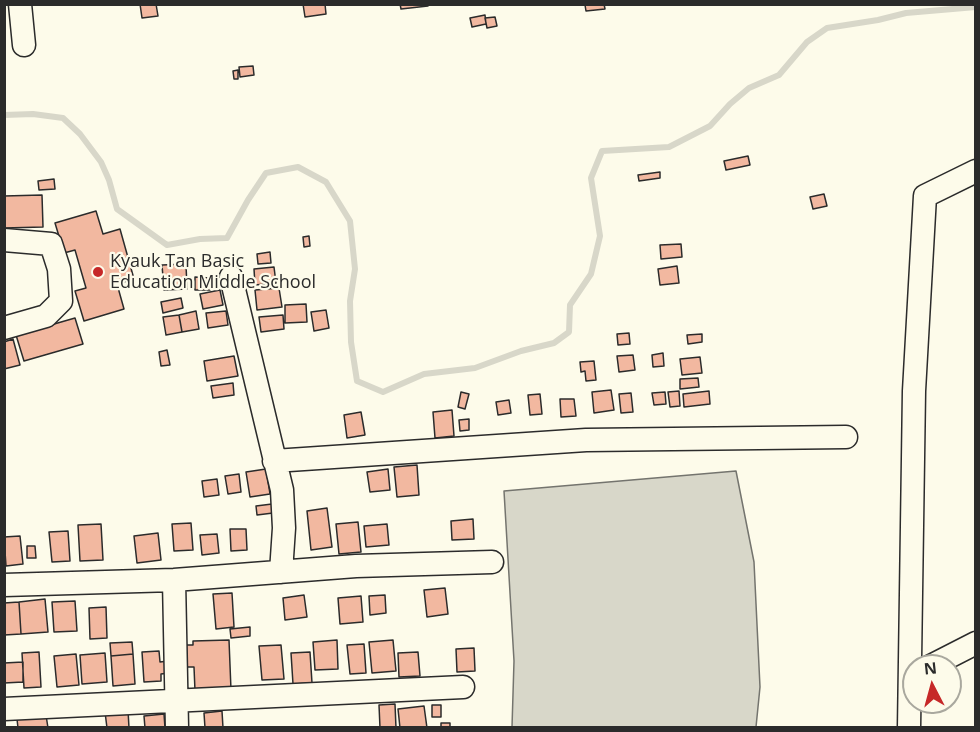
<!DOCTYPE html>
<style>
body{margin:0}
#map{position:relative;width:980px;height:732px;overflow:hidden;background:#fdfbea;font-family:"Open Sans",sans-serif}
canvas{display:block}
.frame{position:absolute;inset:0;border:6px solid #2b2b2b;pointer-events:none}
.north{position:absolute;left:902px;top:654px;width:60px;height:60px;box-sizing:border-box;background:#fdfbea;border:2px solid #a9a89e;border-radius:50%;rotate:354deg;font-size:16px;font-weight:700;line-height:24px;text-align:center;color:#2b2b2b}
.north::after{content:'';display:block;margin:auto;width:21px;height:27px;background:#c62828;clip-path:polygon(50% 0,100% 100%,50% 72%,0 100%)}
</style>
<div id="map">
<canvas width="980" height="732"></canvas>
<div class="frame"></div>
<div class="north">N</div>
</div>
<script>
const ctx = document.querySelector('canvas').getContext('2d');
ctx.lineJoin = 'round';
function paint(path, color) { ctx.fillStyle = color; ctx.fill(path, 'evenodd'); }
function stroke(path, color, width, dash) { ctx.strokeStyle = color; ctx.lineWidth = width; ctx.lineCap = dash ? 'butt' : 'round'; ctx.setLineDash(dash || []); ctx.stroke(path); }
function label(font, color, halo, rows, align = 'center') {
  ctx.font = font + ' "Open Sans",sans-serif'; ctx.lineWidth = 4.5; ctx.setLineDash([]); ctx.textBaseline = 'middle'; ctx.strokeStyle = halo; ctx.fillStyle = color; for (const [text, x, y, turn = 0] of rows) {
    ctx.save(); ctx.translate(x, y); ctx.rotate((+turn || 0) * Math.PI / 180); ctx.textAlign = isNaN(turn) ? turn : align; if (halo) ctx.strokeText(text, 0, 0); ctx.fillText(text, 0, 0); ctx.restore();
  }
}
const water = new Path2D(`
 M736 471 754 562 760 687 756 727H512L514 661 504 491Z`);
const stream = new Path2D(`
 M4 115 33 114 63 118 80 134 101 162 109 180 117 209 167 245 200 239 227 238 248 200 266 173 298 167 326 182 350 221 355 269 350 301 351 342 357 381 383 392 424 374 475 368 521 351 554 343 569 332 570 305 591 274 600 236 591 178 602 151 669 147 710 126 730 104 749 88 779 75 807 42 827 28 878 20 906 13 976 7`);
const building = new Path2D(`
 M140 4H156L158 16 142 18Z
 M303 4H325L326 14 305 17Z
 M400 4H428V6L401 9Z
 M604 4 605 9 586 11 585 5Z
 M485 15 486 24 472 27 470 18Z
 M495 17 497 26 487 28 485 18Z
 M253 66 254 75 240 77 239 67Z
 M238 70V79H234L233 71Z
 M748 156 750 165 726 170 724 161Z
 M660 172V178L639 181 638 175Z
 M54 179 55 189 39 190 38 181Z
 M824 194 827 206 813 209 810 197Z
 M42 195 43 227 4 228V196Z
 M96 211 103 234 120 229 134 279 117 284 124 309 84 321 75 291 86 288 75 250 64 253 55 223Z
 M309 236 310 246 304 247 303 237Z
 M681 244 682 257 661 259 660 245Z
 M270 252 271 263 258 264 257 254Z
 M186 264 187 289 164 290 162 265Z
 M677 266 679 283 660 285 658 269Z
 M274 267 276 283 255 285 254 269Z
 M195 277 210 278V290H195Z
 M279 288 282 307 257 310 255 290Z
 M220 290 223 305 203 309 200 294Z
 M181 298 183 308 163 313 161 302Z
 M306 304 307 322 285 323V305Z
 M326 310 329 328 314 331 311 312Z
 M196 311 199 329 182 332 179 315Z
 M226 311 228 325 208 328 206 313Z
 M179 315 182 332 166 335 163 317Z
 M283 315 284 329 261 332 259 317Z
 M75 318 83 344 24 361 16 335Z
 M629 333 630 344 618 345 617 334Z
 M702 334V342L688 344 687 335Z
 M13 339 20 365 4 369V342Z
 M167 350 170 365 161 366 159 352Z
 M663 353 664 366 653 367 652 355Z
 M633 355 635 370 619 372 617 356Z
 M234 356 238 376 207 381 204 361Z
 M700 357 702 373 682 375 680 359Z
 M594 361 596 380 586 381 585 371 581 372 580 362Z
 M698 378 699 387 680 389V379Z
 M233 383 234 395 213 398 211 386Z
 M611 390 614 410 594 413 592 392Z
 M679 391 680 406 670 407 668 392Z
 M709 391 710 404 684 407 683 394Z
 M461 392 469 394 465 409 458 407Z
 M665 392 666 404 654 405 652 393Z
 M631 393 633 412 621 413 619 394Z
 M540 394 542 414 530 415 528 395Z
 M560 399H574L576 416 561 417Z
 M509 400 511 413 498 415 496 402Z
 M452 410 454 436 435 438 433 412Z
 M361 412 365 435 347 438 344 415Z
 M469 419V430L460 431 459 420Z
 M417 465 419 495 397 497 394 467Z
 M266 469 270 494 250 497 246 472Z
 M388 469 390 490 370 492 367 472Z
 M239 474 241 492 228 494 225 476Z
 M217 479 219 495 204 497 202 481Z
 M272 504 273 513 257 515 256 506Z
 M327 508 332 547 311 550 307 511Z
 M473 519 474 539 452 540 451 521Z
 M358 522 361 552 339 554 336 524Z
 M191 523 193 550 174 551 172 524Z
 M101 524 103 560 80 561 78 525Z
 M387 524 389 545 366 547 364 526Z
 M230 529H246L247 550 231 551Z
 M68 531 70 561 52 562 49 532Z
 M158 533 161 560 137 563 134 536Z
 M217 534 219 553 202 555 200 535Z
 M20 536 23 564 6 566 4 537Z
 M27 546H35L36 558H27Z
 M445 588 448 614 427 617 424 590Z
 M232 593 234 627 216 629 213 594Z
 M304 595 307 617 285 620 283 598Z
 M385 595 386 613 370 615 369 596Z
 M361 596 363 622 340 624 338 598Z
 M45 599 48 632 21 634 19 602Z
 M75 601 77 631 54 632 52 602Z
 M19 602 21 634 4 635V603Z
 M106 607 107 638 90 639 89 608Z
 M250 627V636L231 638 230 629Z
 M229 640 231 690 195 691 194 667H186V645H193V641Z
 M337 640 338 669 315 670 313 642Z
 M393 640 396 671 372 673 369 642Z
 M132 642 133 654 111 656 110 643Z
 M364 644 366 673 350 674 347 645Z
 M281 645 284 679 262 680 259 646Z
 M474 648 475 671 457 672 456 649Z
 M159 651 160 662 168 661 169 673 161 674V681L144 682 142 652Z
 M39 652 41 687 24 688 22 653Z
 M310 652 312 683 293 684 291 653Z
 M418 652 420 676 399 677 398 653Z
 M105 653 107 682 82 684 80 655Z
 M76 654 79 685 57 687 54 656Z
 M133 654 135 684 113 686 111 656Z
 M23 662V682L4 683V663Z
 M395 704 396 728H380L379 705Z
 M432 705H441V717H432Z
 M424 706 427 728H400L398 709Z
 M128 710 129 728H107L105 712Z
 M222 711 223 728H205L204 713Z
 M164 714 165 728H145L144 716Z
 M46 715 48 728H18L17 719Z
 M441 723H450V728H441Z`);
const minor = new Path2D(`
 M20 4 24 45
 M4 240 51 244 59 269 61 301 46 316 4 328
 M231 277 282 490 284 528 281 572
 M274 461 586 440 846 437
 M174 580 177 728
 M4 585 174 580 356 566 492 562
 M931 666 976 643
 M4 709 463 687
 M909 728 914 391 925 196 976 171`);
const markers = [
 [98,272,6,"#c62828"]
];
const poiNames = [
 ["Kyauk Tan Basic",110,262],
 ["Education Middle School",110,283]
];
paint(water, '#d8d7c9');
stroke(water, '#74746e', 1.5);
stroke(stream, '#d8d7c9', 6);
paint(building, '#f2b8a0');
stroke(building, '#2b2b2b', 1.5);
stroke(minor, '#2b2b2b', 25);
stroke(minor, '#fdfbea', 22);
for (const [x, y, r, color] of markers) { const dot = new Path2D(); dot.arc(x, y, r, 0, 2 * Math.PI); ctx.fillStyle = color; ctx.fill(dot); stroke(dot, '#fdfbea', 2); }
label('18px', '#2b2b2b', '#fdfbea', poiNames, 'left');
</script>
